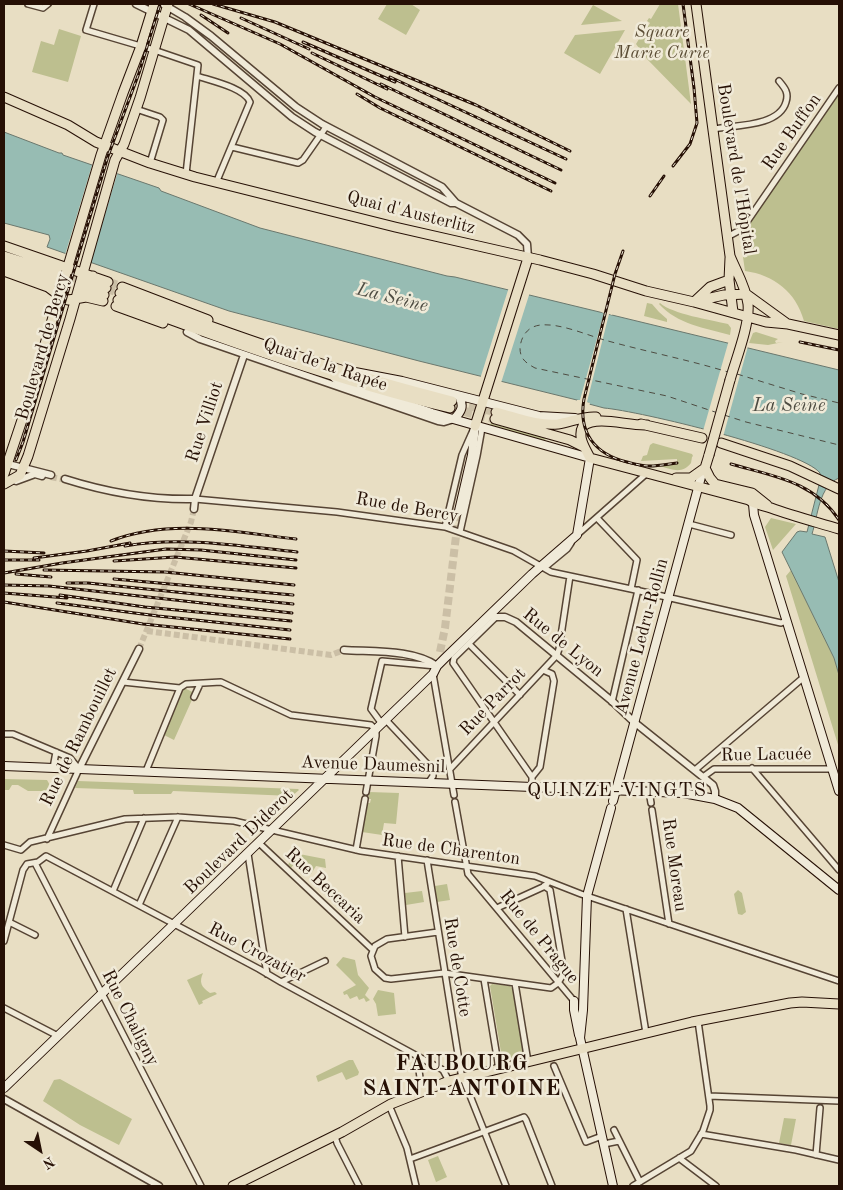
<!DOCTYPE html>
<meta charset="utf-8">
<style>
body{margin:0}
#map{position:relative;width:843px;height:1190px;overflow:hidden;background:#e8dec3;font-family:"Old Standard TT",serif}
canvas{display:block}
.frame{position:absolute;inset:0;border:5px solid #261005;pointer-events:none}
.north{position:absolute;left:15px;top:1125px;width:50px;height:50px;-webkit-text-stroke:4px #f0ead8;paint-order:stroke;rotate:146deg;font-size:14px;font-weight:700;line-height:20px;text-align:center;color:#261005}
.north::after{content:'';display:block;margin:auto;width:18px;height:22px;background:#261005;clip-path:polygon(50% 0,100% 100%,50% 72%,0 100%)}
</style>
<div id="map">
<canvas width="843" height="1190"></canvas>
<div class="frame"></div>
<div class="north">N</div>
</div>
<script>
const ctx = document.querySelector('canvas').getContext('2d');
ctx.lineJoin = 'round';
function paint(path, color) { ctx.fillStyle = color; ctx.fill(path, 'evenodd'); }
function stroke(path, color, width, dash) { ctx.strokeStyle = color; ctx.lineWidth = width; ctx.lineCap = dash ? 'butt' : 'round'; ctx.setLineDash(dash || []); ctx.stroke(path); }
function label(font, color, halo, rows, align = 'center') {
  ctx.font = font + ' "Old Standard TT",serif'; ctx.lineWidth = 5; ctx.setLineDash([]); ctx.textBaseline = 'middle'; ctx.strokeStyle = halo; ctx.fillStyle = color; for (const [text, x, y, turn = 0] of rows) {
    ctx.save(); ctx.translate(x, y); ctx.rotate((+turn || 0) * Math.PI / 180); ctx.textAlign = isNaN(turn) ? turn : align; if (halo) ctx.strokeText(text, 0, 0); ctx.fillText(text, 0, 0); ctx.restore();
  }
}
const green = new Path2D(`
 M387 4H411L420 10 406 35 378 19Z
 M660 4H678L691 104 647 59 636 44 639 39 637 38 639 36 641 37 650 23 647 21 649 18 651 19Z
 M593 5 622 21 581 25Z
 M59 29 81 36 68 82 32 72 41 41 54 45Z
 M625 30 600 74 564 53 575 35Z
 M839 94V329L804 321C796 292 774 275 745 271L740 236Z
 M647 303 652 304 659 312 667 319V322L644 316Z
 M660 303C672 314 711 320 728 324L731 328 730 335C705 328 677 324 659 304Z
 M756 332 778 339 775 341 776 343 783 342 768 345 749 343 753 333Z
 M495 408H497L493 424 548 438 542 441 490 426Z
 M653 443 692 454 693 456 692 457 691 463C683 474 672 470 660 466L677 464V459L641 461 643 456 647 455 650 445Z
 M771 518 796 524 773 550 765 527Z
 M791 570 834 658 839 675V748L786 576Z
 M184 688 195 693 174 740 164 735Z
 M4 779 47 780 51 787 47 791H28L18 785H12L9 790H4Z
 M78 781 298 789 299 790 292 796 173 791 171 794H134L133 790 75 788Z
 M369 792 399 793 396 824 384 823 382 835 362 832 367 803H370L371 799H368Z
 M294 853 325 859 326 868 316 866 311 874 297 860 291 868 288 865Z
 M447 884 450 900 437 902 435 886Z
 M738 890 742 893 746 912 742 915 738 914 734 894Z
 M422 891 424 902 406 905 405 893Z
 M343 957 355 960 358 975 369 988 365 995 370 1000 366 1002 364 998 359 1000 357 996 350 999 347 994 344 995 343 992 356 985 336 965Z
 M203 973C199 982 201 987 210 993L215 992 217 994 202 1001 203 1003 199 1005 187 980Z
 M492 984 510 986 513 989 523 1052 522 1055 504 1060 502 1058 490 986Z
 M378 990 394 993 396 1014 378 1016 376 1004 373 999Z
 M349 1060H353L359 1072 358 1075 346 1080 342 1072 318 1082 316 1076Z
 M60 1079 132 1119 119 1145 80 1125 43 1101 54 1080Z
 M784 1118 796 1119 791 1145 779 1143Z
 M438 1156 447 1177 436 1182 428 1160Z`);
const water = new Path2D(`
 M4 132 59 153H62L63 155 159 188 161 191 260 228 447 276 455 277 839 370V478C819 486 818 515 812 534L825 537 839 582V675L834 658 782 552 797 532 800 531 807 532 820 481V473C802 450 639 411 604 408L589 404V403L419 361 229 311 47 247 50 239 49 235 4 223Z`);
const pier = new Path2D(`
 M93 162 118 171 90 264 65 255Z
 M509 287 530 292 501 383 480 379Z
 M600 309 614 312 612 315 609 314 587 402 590 403 589 407 587 405 577 402V400H580L604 313 601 312Z
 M729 340 748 346 723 437 703 431Z`);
const ferry = new Path2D(`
 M737 374 802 394 839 403
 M718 413 667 396 535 368C526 363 520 359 520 348 521 336 528 326 541 325 561 323 589 336 608 341 648 352 689 360 728 372
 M724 415 746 422 839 445`);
const minorTunnel = new Path2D(`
 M552 1061 554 1066`);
const tertiaryTunnel = new Path2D(`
 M51 477 65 480
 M147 631 331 655 344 650
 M139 649 191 522 194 509`);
const secondaryTunnel = new Path2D(`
 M440 652 445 628 459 511`);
const primaryTunnel = new Path2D(`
 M59 273 88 282
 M49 279 85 289
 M108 282 122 287
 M106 288 120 293
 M456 402 496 412
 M450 408 495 419`);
const minor = new Path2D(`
 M28 4 43 8 48 4
 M94 4 86 30 154 50 198 65 186 174
 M197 76C212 81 245 88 250 102L216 183
 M136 109 160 117 163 120 150 163
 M713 129C734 125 779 127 786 102 789 93 785 88 779 81
 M232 147 298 163 303 160 326 127
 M729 236 742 229 839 88
 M195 499 337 512 445 527 514 551 551 572 631 589 781 623 786 621
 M597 518 637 560 631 589
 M689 524 731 535
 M445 527 462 455 474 428
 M460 532 477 456 482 428
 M578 534 646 474
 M544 568 567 549 571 543
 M496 617 454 658 453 663 532 777V786
 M469 644 520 695
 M433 674 454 795
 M123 682 180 688
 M180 688 186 684 221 682 291 715 371 725 376 730V736L366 792
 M194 697 200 684
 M612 702 638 590
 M386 720 433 770V776L429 782
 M382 724 371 709 382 661 436 666
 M4 734H13L70 758 79 769 47 839
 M53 768 56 752
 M752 768 839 870
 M450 769 557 655 559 649 570 576
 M695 770 804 677
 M146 771 180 688
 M532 777 540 767 554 681 552 674 543 670
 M703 777 714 769H832
 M649 791 651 803
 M455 802 468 874 574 1001
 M652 810 669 924
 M259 843 373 950
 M4 845 21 850 30 842 125 819 178 817 234 821 361 851 535 876 581 894 839 981
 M356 850 365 799
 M248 854 267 974
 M398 856 405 937
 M427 860 461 1073 506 1186
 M35 863 201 1186
 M113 891 144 818
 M139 905 178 817
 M497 908 543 887 547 884
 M626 909 646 1033
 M9 922 35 935
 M438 932 387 939 375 946 371 956 375 969 385 978 391 979 444 973 551 988 558 983 564 973 550 890 544 886
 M4 941 23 870 27 864 38 862 46 856 259 969 281 982 443 1070 449 1081
 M484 979 499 1069
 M281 982 325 961
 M515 983 528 1062
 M4 1008 58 1036
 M417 1056 422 1092
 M554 1066 586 1142 602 1136
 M709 1096 839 1101
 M389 1105 407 1148 416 1186
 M614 1130 640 1182
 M701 1134 796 1150 839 1160
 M335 1136 337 1143 359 1186
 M604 1144 619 1141
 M816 1155 820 1108
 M679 1158 716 1186
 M410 1159 524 1117 526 1120 552 1186
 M633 1186 691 1151 703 1131 710 1110V1106L698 1021`);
const tertiary = new Path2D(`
 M136 4 189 30 292 117 315 132 451 203H456L518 235 527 244 528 258
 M163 4 185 17 211 36 296 107 322 124 442 187 456 203
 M187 332 200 339 438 421 444 422 454 419
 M8 464 51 475
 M65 479C106 492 152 500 195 499
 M16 481 35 474 42 476
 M194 509 195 499 244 355
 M491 615 496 617H505L516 622 613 702 634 722 713 785 715 791V799
 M344 650C372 652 414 649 437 666
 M79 769 139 649
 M4 1099 159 1186`);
const secondary = new Path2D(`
 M355 372 402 381 539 416 575 418
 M454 419C462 411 464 406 459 396
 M753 504 754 515 839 791
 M459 511 472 455 475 426
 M4 766 683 793 715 799 738 808 839 890
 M613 801 701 477 705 468
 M611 808 587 896 583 1010 580 1038 613 1186
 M574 1001V1010L579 1035
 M4 1088 433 674 437 666 445 658 532 574 577 535 590 458 432 413 338 381 334 377`);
const primary = new Path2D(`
 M696 4 730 256C736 271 746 287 748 304 750 324 736 359 730 380
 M4 97 68 125 96 142 150 163 195 177 395 227 540 260 593 274 646 291 694 302 766 322 788 324 839 335
 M4 246 108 282
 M4 256 51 271
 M730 258 729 280 733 312
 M4 264 49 279
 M4 271 48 287 64 299 69 300 86 297 103 301
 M93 283 106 288
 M48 287 56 277 57 265
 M122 287 208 320
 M90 291 104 295
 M120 293C229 334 339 373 452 401
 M746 294 786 323
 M86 297 87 285 93 276
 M118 300C227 341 336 380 450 408
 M697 301 724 295 746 294
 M694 302 710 287 729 280
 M116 306 163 323
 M496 412C516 417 537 426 558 424 571 422 583 416 596 417
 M495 419 570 440 584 447
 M641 424 702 438
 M647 425C627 426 598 415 583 426 577 437 585 448 590 458L749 500C755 505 763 505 771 508 793 516 816 522 839 529
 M475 426 528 258
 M721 443 790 466 839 489
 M709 455 705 468 710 478 715 484 752 493 767 505
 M4 474 26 408 101 155 123 93 141 46 154 4
 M676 478H691L705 468
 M4 484 20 475 28 456 70 319 115 160 124 144 140 98 168 4
 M233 1186 342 1132 391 1104 449 1081 692 1022 790 1003 802 1002 839 1004`);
const rail = new Path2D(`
 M189 4 280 44 375 97 555 183
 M213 4 275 22 418 81 476 105 570 151
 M201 15 228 33
 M241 18 309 49
 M303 42 395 82
 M312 53 387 89
 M390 77 566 159
 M381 84 561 170
 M357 94 380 108 551 191
 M673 166 690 144 697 123 694 88 683 4
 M650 196 664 176
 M623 251 615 274 584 399C578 433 595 454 627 462 635 464 642 466 650 466 659 466 668 464 677 463
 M800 342 839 350
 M16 460 23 442 108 156 139 73 160 4
 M731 464C772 476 814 481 839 520
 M111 541C170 518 234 532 296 539
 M125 546C182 536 240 546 297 552
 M4 551 44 553
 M34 558 87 551 130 543
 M4 560H39
 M114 561 175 557 296 568
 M44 570 165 572 294 585
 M4 573 62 563 166 549 201 550 296 560
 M16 574 51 577
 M114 579 293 595
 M67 583H88L293 604
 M4 585 49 586 292 613
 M4 593 67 598
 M60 595 145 607 291 621
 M4 602 143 624 290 639
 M57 603 158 616 290 630`);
const primaryBridge = new Path2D(`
 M709 455 730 380`);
const parkNames = [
 ["Square",662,32],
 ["Marie Curie",662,53]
];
const streetNames = [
 ["Rue Buffon",792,132,-55],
 ["Boulevard de l'Hôpital",736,169,81],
 ["Quai d'Austerlitz",411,213,14],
 ["Boulevard de Bercy",43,347,-74],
 ["Quai de la Rapée",325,365,19],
 ["Rue Villiot",205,422,-72],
 ["Rue de Bercy",407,508,10],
 ["Avenue Ledru-Rollin",642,637,-75],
 ["Rue de Lyon",563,643,39],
 ["Rue Parrot",493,702,-46],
 ["Rue de Rambouillet",79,737,-64],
 ["Rue Lacuée",766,755,-1],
 ["Avenue Daumesnil",373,765,2],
 ["Boulevard Diderot",239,842,-44],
 ["Rue de Charenton",451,850,8],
 ["Rue Moreau",674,865,82],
 ["Rue Beccaria",325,886,43],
 ["Rue de Prague",539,937,51],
 ["Rue Crozatier",257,953,28],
 ["Rue de Cotte",457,967,81],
 ["Rue Chaligny",130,1018,63]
];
const waterNames = [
 ["La Seine",392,298,14],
 ["La Seine",789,406]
];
const quarterNames = [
 ["QUINZE-VINGTS",617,791]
];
const districtNames = [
 ["FAUBOURG",462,1064],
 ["SAINT-ANTOINE",462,1089]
];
paint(green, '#bdbf8f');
paint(water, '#97bcb3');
stroke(water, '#6a776d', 1);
paint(pier, '#e8dec3');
stroke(ferry, '#4e4c42', 1, [6, 5]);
stroke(minorTunnel, '#cbbfa6', 5, [5, 2.5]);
stroke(tertiaryTunnel, '#cbbfa6', 6, [6, 3]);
stroke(secondaryTunnel, '#cbbfa6', 8, [8, 4]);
stroke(primaryTunnel, '#cbbfa6', 9, [9, 4.5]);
stroke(minor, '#564434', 8);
stroke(tertiary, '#564434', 9);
stroke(secondary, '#261005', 10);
stroke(primary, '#261005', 11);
stroke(minor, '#f0ead8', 5);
stroke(tertiary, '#f0ead8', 6);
stroke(secondary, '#f0ead8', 8);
stroke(primary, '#e8dec3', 9);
stroke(rail, '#261005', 3);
stroke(rail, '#f0ead8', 1, [4]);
stroke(primaryBridge, '#261005', 11, []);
stroke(primaryBridge, '#e8dec3', 9);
label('italic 18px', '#5b4d35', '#f0ead8', parkNames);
label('18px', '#261005', '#f0ead8', streetNames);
label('italic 19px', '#4e4c42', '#f0ead8', waterNames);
ctx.letterSpacing = '1px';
label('20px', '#261005', '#f0ead8', quarterNames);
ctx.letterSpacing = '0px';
ctx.letterSpacing = '1px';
label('bold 22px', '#261005', '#f0ead8', districtNames);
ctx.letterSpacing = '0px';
</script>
